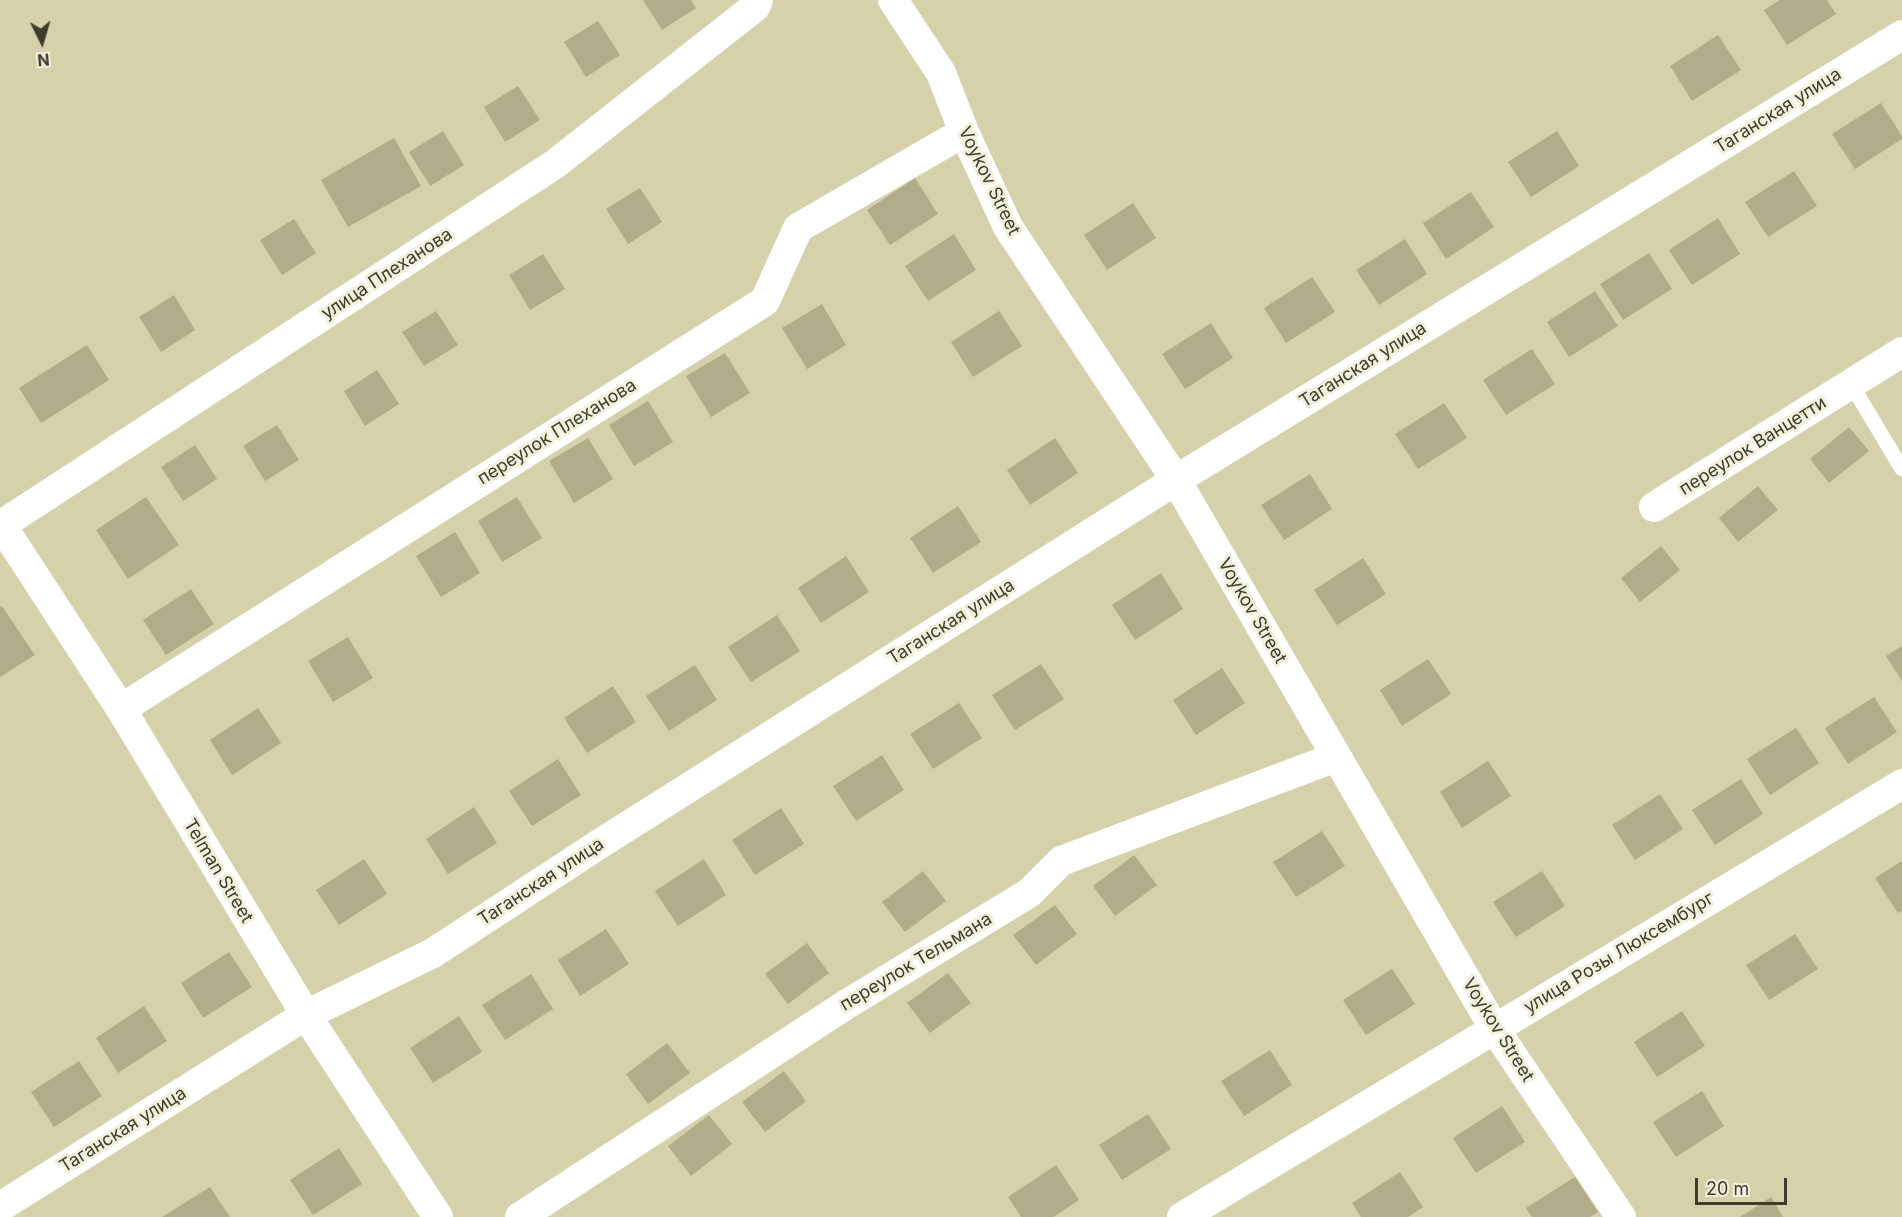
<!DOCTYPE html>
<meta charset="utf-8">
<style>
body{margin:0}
#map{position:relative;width:1902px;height:1217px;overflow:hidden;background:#d5d1ab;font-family:Inter,sans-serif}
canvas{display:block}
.north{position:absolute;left:12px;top:12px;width:60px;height:60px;-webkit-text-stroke:4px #f3f1de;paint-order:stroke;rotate:175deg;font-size:16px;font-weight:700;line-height:24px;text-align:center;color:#3e3c2c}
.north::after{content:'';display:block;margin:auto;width:21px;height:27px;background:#3e3c2c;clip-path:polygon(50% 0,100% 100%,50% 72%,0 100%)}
.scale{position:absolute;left:1695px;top:1178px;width:92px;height:27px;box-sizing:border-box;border:3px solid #3e3c2c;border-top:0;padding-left:8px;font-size:18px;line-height:21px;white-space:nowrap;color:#3e3c2c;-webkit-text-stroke:4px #f3f1de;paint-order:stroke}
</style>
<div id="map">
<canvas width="1902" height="1217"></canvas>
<div class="north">N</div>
<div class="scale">20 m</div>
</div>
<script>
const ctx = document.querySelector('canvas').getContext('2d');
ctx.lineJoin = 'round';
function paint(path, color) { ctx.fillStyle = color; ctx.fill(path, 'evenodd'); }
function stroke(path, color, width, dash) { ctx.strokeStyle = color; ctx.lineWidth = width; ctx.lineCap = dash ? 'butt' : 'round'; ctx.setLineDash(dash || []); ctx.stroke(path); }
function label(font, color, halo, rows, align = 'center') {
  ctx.font = font + ' Inter,sans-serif'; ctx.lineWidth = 6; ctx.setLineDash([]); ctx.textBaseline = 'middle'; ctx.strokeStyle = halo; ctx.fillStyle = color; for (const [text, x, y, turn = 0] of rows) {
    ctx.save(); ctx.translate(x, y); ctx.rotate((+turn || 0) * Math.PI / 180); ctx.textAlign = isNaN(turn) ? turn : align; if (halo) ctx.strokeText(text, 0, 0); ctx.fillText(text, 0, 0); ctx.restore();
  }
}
const building = new Path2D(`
 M643 0H691L696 8 662 30Z
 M1780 0H1827L1836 14 1787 45 1764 10Z
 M598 21 620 55 586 77 564 42Z
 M1718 35 1741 70 1692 101 1670 66Z
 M518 86 540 120 505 142 484 107Z
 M1881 103 1902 136V139L1855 169 1832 134Z
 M443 131 464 165 430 186 409 152Z
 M1557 131 1579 166 1531 197 1508 162Z
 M394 138 421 186 348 227 321 180Z
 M1794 171 1817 206 1768 237 1745 202Z
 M915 178 938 214 890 245 867 210Z
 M640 188 662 222 628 244 606 209Z
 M1471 192 1494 227 1446 259 1423 223Z
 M1133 203 1156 238 1107 270 1084 235Z
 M1718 218 1740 254 1692 285 1669 250Z
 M294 219 316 253 282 275 260 240Z
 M954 234 976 270 928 301 905 266Z
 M1405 239 1427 274 1379 305 1356 270Z
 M1649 253 1672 289 1623 320 1600 284Z
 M543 254 565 289 530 310 509 275Z
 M1312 277 1335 312 1286 343 1264 308Z
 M1595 291 1618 326 1569 357 1547 322Z
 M174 295 195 330 161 352 139 317Z
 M822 304 846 345 807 369 782 328Z
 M436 311 458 345 424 366 402 332Z
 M999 311 1022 346 973 377 951 342Z
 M1211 323 1233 358 1185 389 1162 354Z
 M87 345 109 380 41 423 19 388Z
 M1532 349 1555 384 1506 415 1483 380Z
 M725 353 750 393 711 417 686 376Z
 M377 370 399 404 365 426 344 391Z
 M648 401 673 442 634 466 609 425Z
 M1444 403 1467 438 1418 469 1395 434Z
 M277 425 299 460 265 481 243 446Z
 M1849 427 1869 451 1829 483 1810 459Z
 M588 438 613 479 574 503 549 461Z
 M1055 438 1078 473 1030 505 1007 470Z
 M195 445 217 479 183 501 161 467Z
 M1310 474 1332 509 1284 540 1261 505Z
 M1758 486 1778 510 1738 542 1719 518Z
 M146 497 179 545 128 579 96 530Z
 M517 497 542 538 502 562 478 521Z
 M958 506 981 542 933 573 910 538Z
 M455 532 480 573 441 597 416 556Z
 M1661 546 1680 570 1640 602 1621 578Z
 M846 556 869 592 821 623 798 588Z
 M1363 558 1386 594 1337 625 1314 590Z
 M1161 573 1183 609 1135 640 1112 605Z
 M191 589 214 624 166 655 143 620Z
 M2 606 35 655 0 677V607Z
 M777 615 800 651 751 682 728 647Z
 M348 637 373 678 333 702 308 661Z
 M1902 646V681L1886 656Z
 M1428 659 1451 694 1402 726 1380 690Z
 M1041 664 1064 699 1015 730 992 695Z
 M695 665 717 700 669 731 646 696Z
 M1222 668 1245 703 1196 735 1173 700Z
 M613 686 636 722 587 753 564 718Z
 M1874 697 1897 732 1848 764 1825 728Z
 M959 703 982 738 933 769 910 734Z
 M258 708 281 743 232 775 210 740Z
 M1796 728 1819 763 1770 795 1747 759Z
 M882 755 904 790 856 821 833 786Z
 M558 759 581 795 532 826 509 791Z
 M1488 761 1511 796 1462 828 1440 792Z
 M1741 779 1763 814 1715 845 1692 810Z
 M1660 794 1683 829 1635 860 1612 825Z
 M474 807 497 843 448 874 426 839Z
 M781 808 804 844 755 875 732 840Z
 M1322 831 1345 866 1296 897 1273 862Z
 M1134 855 1157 885 1115 916 1093 886Z
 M364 859 387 894 339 925 316 890Z
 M704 859 726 895 678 926 655 891Z
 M1902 861V911L1898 913 1875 878Z
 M923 871 946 901 905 932 882 902Z
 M1542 871 1565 906 1516 937 1493 902Z
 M1055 905 1077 934 1036 965 1013 935Z
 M606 929 629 964 580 996 558 960Z
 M1795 934 1818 969 1769 1000 1746 965Z
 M807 943 829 973 788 1004 765 974Z
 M229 952 252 987 203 1018 181 983Z
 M1392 969 1415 1004 1366 1035 1343 1000Z
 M948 973 971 1003 930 1033 907 1003Z
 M531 974 553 1009 505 1040 482 1005Z
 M144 1006 167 1041 118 1073 96 1038Z
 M1682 1011 1705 1046 1657 1077 1634 1042Z
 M459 1016 482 1052 433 1083 410 1048Z
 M667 1043 690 1073 648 1104 626 1074Z
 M1270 1050 1292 1085 1244 1116 1221 1081Z
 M79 1061 102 1096 54 1127 31 1092Z
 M784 1071 806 1101 765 1132 742 1102Z
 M1702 1091 1724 1126 1676 1157 1653 1122Z
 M1502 1106 1525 1142 1476 1173 1453 1138Z
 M1148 1114 1171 1149 1122 1180 1099 1145Z
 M709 1115 732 1144 691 1176 668 1146Z
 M339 1148 362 1184 313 1215 290 1180Z
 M1056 1165 1079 1200 1053 1217H1021L1008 1197Z
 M1400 1172 1423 1207 1408 1217H1361L1352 1203Z
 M1575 1177 1598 1212 1590 1217H1532L1526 1208Z
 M210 1187 230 1217H162Z
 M1771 1197 1783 1217H1740Z`);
const lane = new Path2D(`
 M1851 384 1902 469`);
const street = new Path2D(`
 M893 0 941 73 964 132 1008 227 1176 480 1494 1028 1621 1217
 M1654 507 1902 352
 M0 523 121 709 306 1015 438 1217
 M0 526 555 164 755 7 758 0
 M121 709 765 301 798 228 964 132
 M0 1207 306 1015 433 953 601 843 1176 480 1902 35
 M520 1217 847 1004 1029 893 1061 861 1336 757
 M1182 1217 1902 784`);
const streetNames = [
 ["Таганская улица",1778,111,-32],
 ["Voykov Street",989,181,64],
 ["улица Плеханова",387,274,-33],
 ["Таганская улица",1363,365,-32],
 ["переулок Плеханова",557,432,-32],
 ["переулок Ванцетти",1753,446,-32],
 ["Voykov Street",1252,611,60],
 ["Таганская улица",951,622,-32],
 ["Telman Street",218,871,59],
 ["Таганская улица",541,882,-33],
 ["улица Розы Люксембург",1619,953,-31],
 ["переулок Тельмана",916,962,-31],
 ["Voykov Street",1498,1030,58],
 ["Таганская улица",123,1130,-32]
];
paint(building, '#b1ad88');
stroke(lane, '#fff', 15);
stroke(street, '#fff', 30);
label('18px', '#3e3c2c', '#f3f1de', streetNames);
</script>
